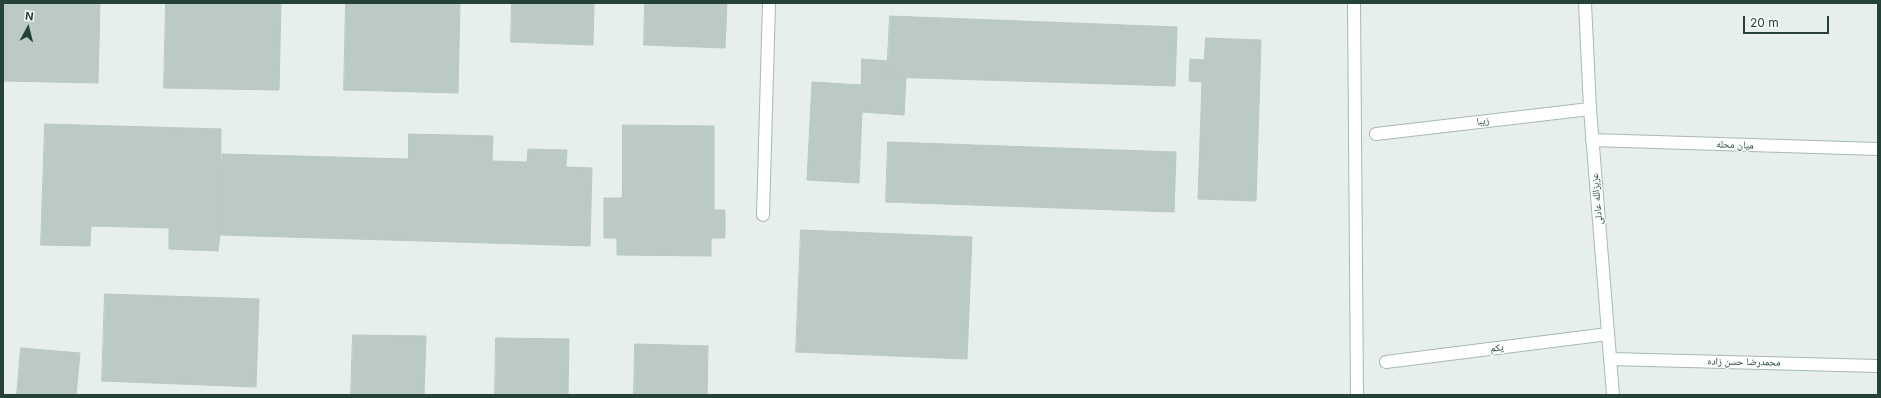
<!DOCTYPE html>
<meta charset="utf-8">
<style>
body{margin:0}
#map{position:relative;width:1881px;height:398px;overflow:hidden;background:#e6efeb;font-family:Inter,sans-serif}
canvas{display:block}
.frame{position:absolute;inset:0;border:4px solid #24423a;pointer-events:none}
.north{position:absolute;left:8px;top:8px;width:40px;height:40px;-webkit-text-stroke:3px #f7fbf9;paint-order:stroke;rotate:7deg;font-size:11px;font-weight:700;line-height:16px;text-align:center;color:#24423a}
.north::after{content:'';display:block;margin:auto;width:14px;height:18px;background:#24423a;clip-path:polygon(50% 0,100% 100%,50% 72%,0 100%)}
.scale{position:absolute;left:1743px;top:16px;width:86px;height:18px;box-sizing:border-box;border:2px solid #24423a;border-top:0;padding-left:5px;font-size:12px;line-height:14px;white-space:nowrap;color:#24423a;-webkit-text-stroke:3px #f7fbf9;paint-order:stroke}
</style>
<div id="map">
<canvas width="1881" height="398"></canvas>
<div class="frame"></div>
<div class="north">N</div>
<div class="scale">20 m</div>
</div>
<script>
const ctx = document.querySelector('canvas').getContext('2d');
ctx.lineJoin = 'round';
function paint(path, color) { ctx.fillStyle = color; ctx.fill(path, 'evenodd'); }
function stroke(path, color, width, dash) { ctx.strokeStyle = color; ctx.lineWidth = width; ctx.lineCap = dash ? 'butt' : 'round'; ctx.setLineDash(dash || []); ctx.stroke(path); }
function label(font, color, halo, rows, align = 'center') {
  ctx.font = font + ' Inter,"Noto Naskh Arabic",sans-serif'; ctx.lineWidth = 3; ctx.setLineDash([]); ctx.textBaseline = 'middle'; ctx.strokeStyle = halo; ctx.fillStyle = color; for (const [text, x, y, turn = 0] of rows) {
    ctx.save(); ctx.translate(x, y); ctx.rotate((+turn || 0) * Math.PI / 180); ctx.textAlign = isNaN(turn) ? turn : align; if (halo) ctx.strokeText(text, 0, 0); ctx.fillText(text, 0, 0); ctx.restore();
  }
}
const building = new Path2D(`
 M3 3H100L98 83 3 81Z
 M166 3H281L279 90 164 88Z
 M346 3H460L458 93 344 90Z
 M512 3H594L593 45 511 42Z
 M645 3H727L725 48 644 45Z
 M890 16 1177 27 1175 86 887 77Z
 M1206 38 1261 40 1256 201 1198 199 1202 82 1189 81 1190 59 1204 60Z
 M862 59 888 61 887 77 906 78 904 115 862 112 859 183 807 180 812 82 861 85Z
 M45 124 221 129 220 235 218 251 169 249V228L91 226 90 246 41 245Z
 M623 125 714 126V210H725V238H711V256L617 255V238H604V198H622Z
 M409 134 493 136 492 161 527 162 528 149 567 150 566 167 592 168 590 246 220 235 222 154 408 159Z
 M888 142 1176 152 1174 212 886 202Z
 M801 230 972 237 967 359 796 352Z
 M105 294 259 299 256 387 102 381Z
 M353 335 426 336 424 395H351Z
 M496 338 569 339 568 395H495Z
 M635 344 708 346 707 395H634Z
 M21 348 80 353 76 395H17Z`);
const lane = new Path2D(`
 M763 215 769 3`);
const street = new Path2D(`
 M1354 3 1357 395
 M1376 134 1590 109
 M1592 140 1878 149
 M1610 359 1878 366
 M1386 362 1608 334`);
const secondary = new Path2D(`
 M1585 3 1590 109 1613 395`);
const streetNames = [
 ["زیبا",1483,121,-7],
 ["میان محله",1735,145,2],
 ["عزیزالله عادلی",1597,199,-95],
 ["یکم",1497,348,-7],
 ["محمدرضا حسن زاده",1744,362,1]
];
paint(building, '#bbcac4');
stroke(building, '#b8c9c2', 1);
stroke(lane, '#a8b8b2', 14);
stroke(street, '#a8b8b2', 14);
stroke(secondary, '#a4bbb3', 14);
stroke(lane, '#fff', 12);
stroke(street, '#fff', 12);
stroke(secondary, '#fff', 12);
label('10px', '#24423a', '#f7fbf9', streetNames);
</script>
